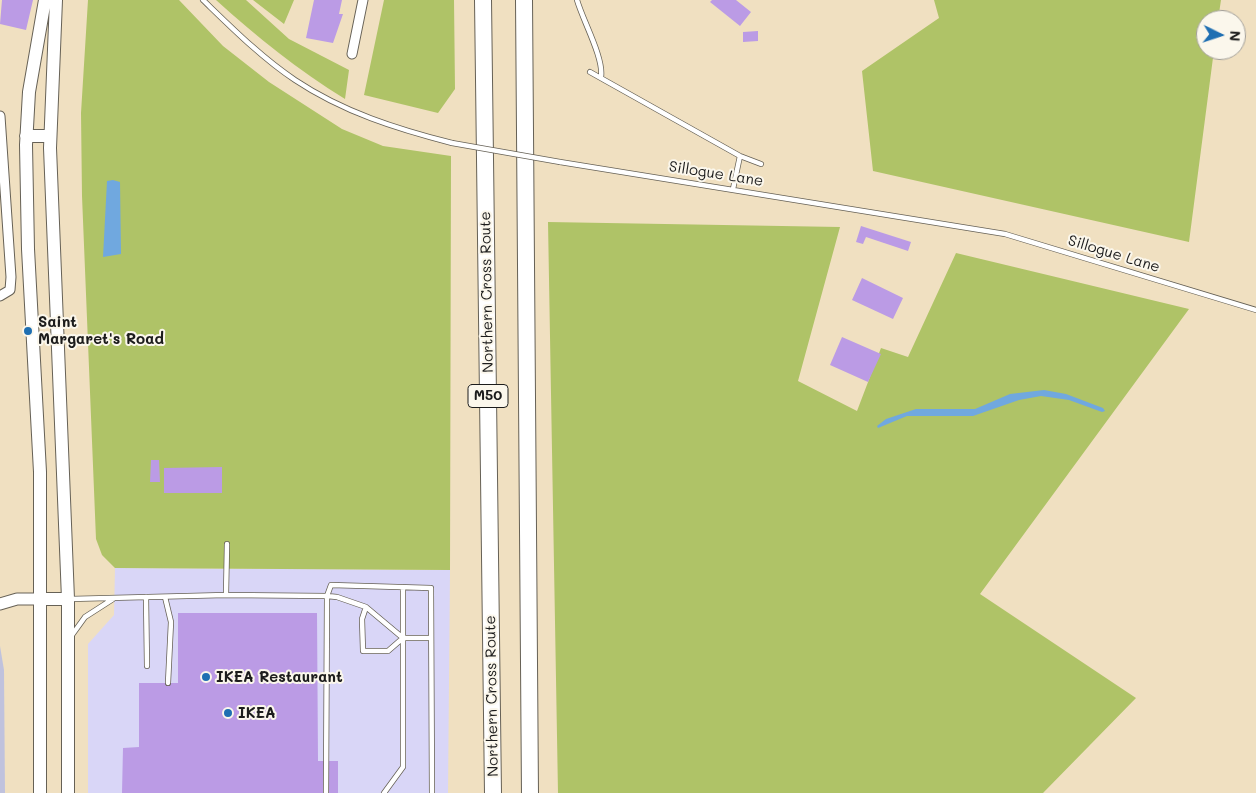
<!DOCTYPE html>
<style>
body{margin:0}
#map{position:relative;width:1256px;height:793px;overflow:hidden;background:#f0e0c1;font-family:Mali,sans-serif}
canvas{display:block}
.north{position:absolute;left:1196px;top:10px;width:50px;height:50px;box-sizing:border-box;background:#fbf7ec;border:1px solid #a29f99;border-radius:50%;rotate:94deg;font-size:14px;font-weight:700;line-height:20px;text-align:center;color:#1c1c1c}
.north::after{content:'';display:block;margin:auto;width:18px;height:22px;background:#1f6fb2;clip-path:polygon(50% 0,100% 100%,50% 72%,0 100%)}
</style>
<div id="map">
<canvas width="1256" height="793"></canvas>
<div class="north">N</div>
</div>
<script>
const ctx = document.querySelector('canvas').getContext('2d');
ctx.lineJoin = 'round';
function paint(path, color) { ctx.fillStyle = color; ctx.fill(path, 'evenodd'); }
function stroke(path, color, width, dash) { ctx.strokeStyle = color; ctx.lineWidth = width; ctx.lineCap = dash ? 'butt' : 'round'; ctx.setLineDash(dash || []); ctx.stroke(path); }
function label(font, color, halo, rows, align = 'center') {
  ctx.font = font + ' Mali,sans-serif'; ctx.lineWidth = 4; ctx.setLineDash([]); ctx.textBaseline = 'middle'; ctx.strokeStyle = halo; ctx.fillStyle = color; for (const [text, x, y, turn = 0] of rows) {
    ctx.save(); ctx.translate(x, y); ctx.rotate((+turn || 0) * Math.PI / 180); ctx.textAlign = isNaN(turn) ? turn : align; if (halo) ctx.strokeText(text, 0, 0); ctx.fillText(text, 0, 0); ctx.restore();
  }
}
const built = new Path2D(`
 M115 568 450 570 448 793H88V644L114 615Z`);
const industrial = new Path2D(`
 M0 646 4 670 5 793H0Z`);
const green = new Path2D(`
 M88 0H179L223 46 269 82 342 129 383 146 451 156 450 570 115 568 102 555 96 539 82 196 81 113Z
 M216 0H246L289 39 349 70 345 99C298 70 257 37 216 0Z
 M253 0H294L284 24Z
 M384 0H454L455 89 438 113 364 95Z
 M934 0H1221L1218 20H1206V50H1214L1189 242 873 171 862 71 939 18Z
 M548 222 840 227 798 381 857 411 881 348 908 357 956 253 1189 309 980 594 1136 698 1043 793H558Z`);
const water = new Path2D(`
 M113 180 120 182 121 254 103 257 107 181Z
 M1044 390 1066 394 1103 408 1105 411 1102 412 1069 400 1041 396 1019 400 973 416H907L878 428 877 426 886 419 916 409H975L1010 394Z`);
const building = new Path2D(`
 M2 0H33L26 30 0 24Z
 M314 0H342L339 14H343L333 43 306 38Z
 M712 0H736L751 12 740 26 710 2Z
 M758 31V41L743 42V32Z
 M861 226 911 242 908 251 866 237 863 244 856 242Z
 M862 278 903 298 893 319 852 300Z
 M842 337 881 354 868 382 830 365Z
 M151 460H159L160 482H150Z
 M222 467V493H164V468Z
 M178 613H317L318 761H338V793H122L123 748 139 747V683H178Z`);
const service = new Path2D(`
 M203 0C232 28 262 58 295 80 343 112 397 129 452 143
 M577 0C583 21 604 58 601 77
 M590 72 740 156 761 164
 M560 162 1005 234 1256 310
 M733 189 740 156
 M226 595 227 544
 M146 597 147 666
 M165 597 171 622 168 683
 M70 599 226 595 327 596 331 585 431 588 432 793
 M366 607 362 619 363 651H388L403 638
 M72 635 85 617 113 599
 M326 793 327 596 337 597 366 607 403 638H431
 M384 793 403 767V587`);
const minor = new Path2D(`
 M352 54 363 0
 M0 116 11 277 10 290 0 296`);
const tertiary = new Path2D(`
 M0 604 17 599H39`);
const secondary = new Path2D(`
 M56 0 50 148 68 599V793
 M26 136H50
 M39 599H68
 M40 793V472L28 249 26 145 29 92 45 0`);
const motorway = new Path2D(`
 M483 0 493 793
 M524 0 530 793`);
const serviceBridge = new Path2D(`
 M452 143 560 162`);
const markers = [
 [28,331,5,"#1f6fb2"],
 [206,677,5,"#1f6fb2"],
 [228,713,5,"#1f6fb2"]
];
const shields = [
 [488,396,40]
];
const shieldNames = [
 ["M50",488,396]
];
const streetNames = [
 ["Sillogue Lane",716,174,9],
 ["Sillogue Lane",1114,254,17],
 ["Northern Cross Route",487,292,-91],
 ["Northern Cross Route",492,696,-91]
];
const poiNames = [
 ["Saint",38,322],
 ["Margaret's Road",38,339],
 ["IKEA Restaurant",216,677],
 ["IKEA",238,713]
];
paint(built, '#d9d6f7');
paint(industrial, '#c0c2dd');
paint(green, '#afc367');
paint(water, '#70a8df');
paint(building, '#bb9be5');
stroke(service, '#666156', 6);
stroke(minor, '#666156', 11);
stroke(tertiary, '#666156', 13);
stroke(secondary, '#666156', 14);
stroke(motorway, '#666156', 18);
stroke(service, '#fff', 4.5);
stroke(minor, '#fff', 9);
stroke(tertiary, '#fff', 11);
stroke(secondary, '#fff', 12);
stroke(motorway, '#fff', 16);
stroke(serviceBridge, '#666156', 6, []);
stroke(serviceBridge, '#fff', 4.5);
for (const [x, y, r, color] of markers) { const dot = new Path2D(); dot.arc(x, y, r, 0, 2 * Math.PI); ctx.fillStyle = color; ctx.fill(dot); stroke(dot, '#fbf7ec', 2); }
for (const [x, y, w] of shields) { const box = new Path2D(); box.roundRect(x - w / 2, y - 11.5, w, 23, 4); ctx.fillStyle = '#fbf7ec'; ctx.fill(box); stroke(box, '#1c1c1c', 1); }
label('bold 14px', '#1c1c1c', null, shieldNames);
label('15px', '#1c1c1c', '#fbf7ec', streetNames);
label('bold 15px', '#1c1c1c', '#fbf7ec', poiNames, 'left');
</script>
